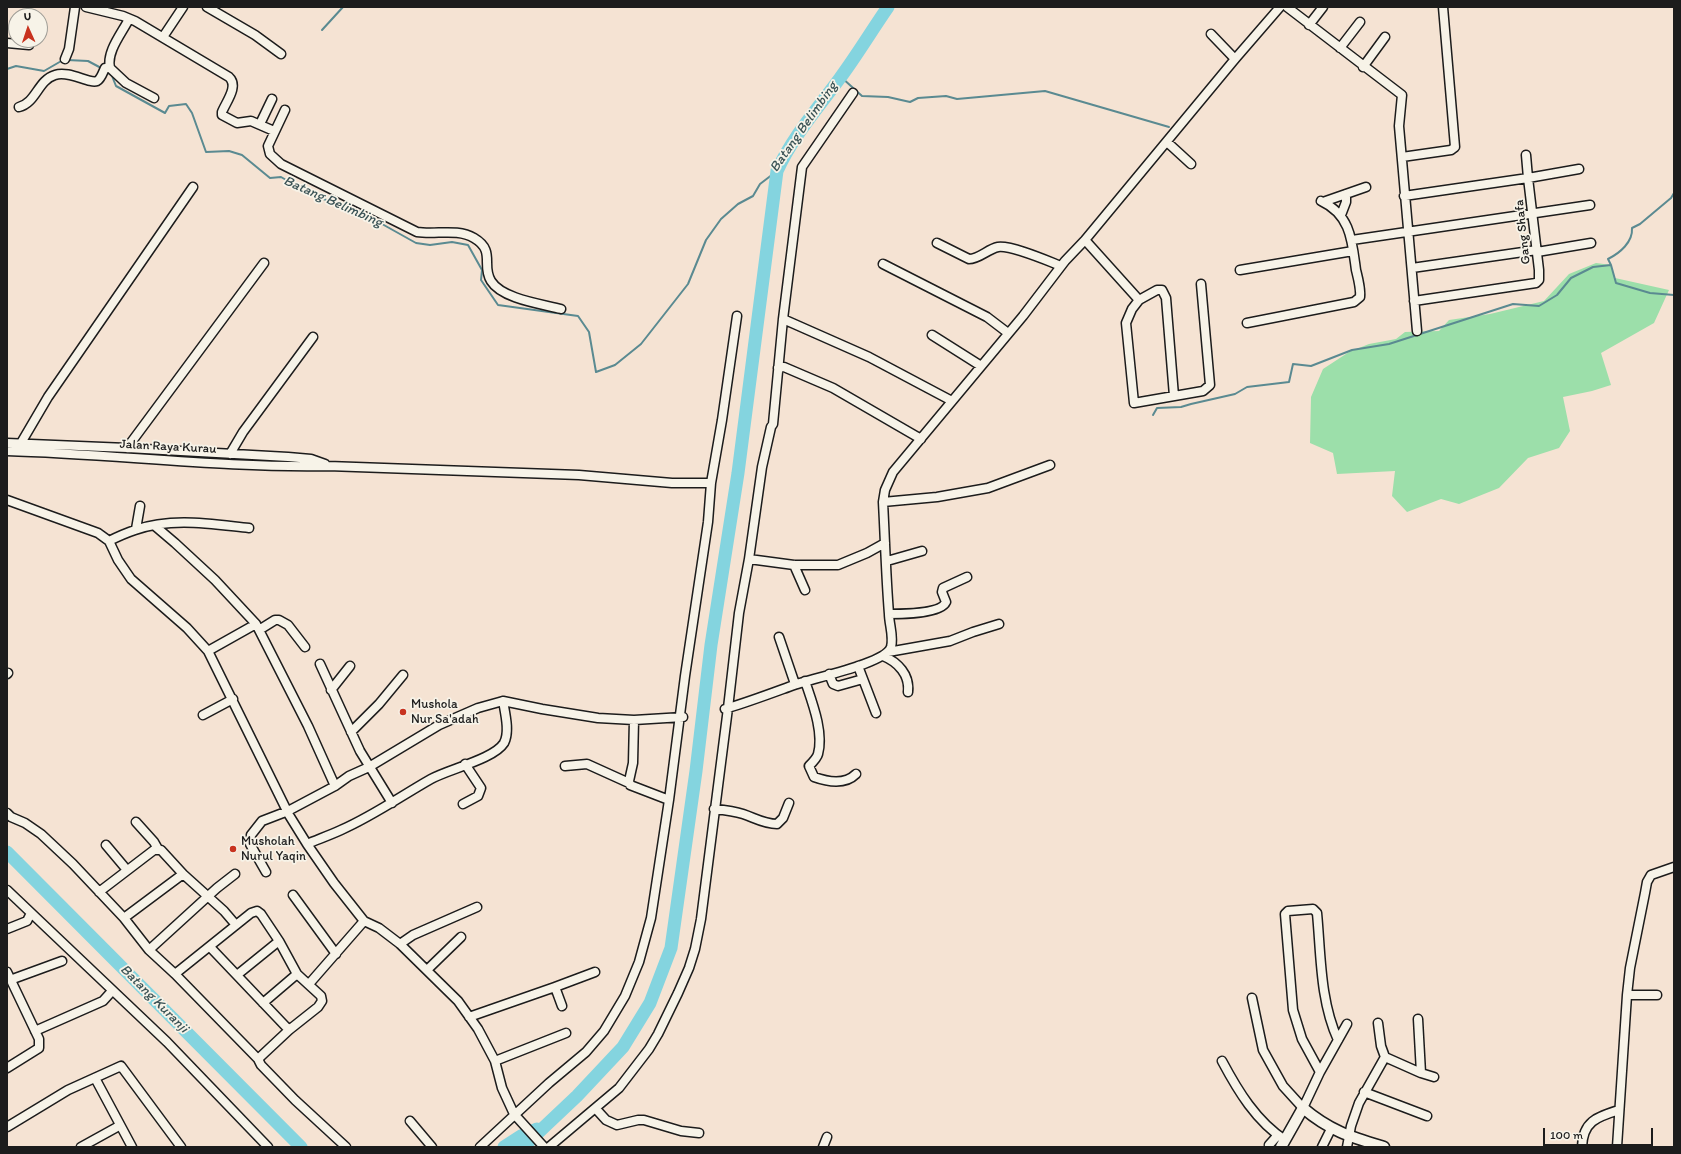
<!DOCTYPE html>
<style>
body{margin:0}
#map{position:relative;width:1681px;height:1154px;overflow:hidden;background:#f5e3d3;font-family:Itim,sans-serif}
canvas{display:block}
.frame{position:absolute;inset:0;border:8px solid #1c1c1c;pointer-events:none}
.north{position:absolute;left:8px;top:8px;width:40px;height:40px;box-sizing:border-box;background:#f7f3e8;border:1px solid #9f9d96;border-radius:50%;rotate:357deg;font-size:11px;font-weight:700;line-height:16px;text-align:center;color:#1c1c1c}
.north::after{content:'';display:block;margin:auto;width:14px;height:18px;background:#c8321e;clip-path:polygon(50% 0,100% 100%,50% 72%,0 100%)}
.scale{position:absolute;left:1543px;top:1128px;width:110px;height:18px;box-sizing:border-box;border:2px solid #1c1c1c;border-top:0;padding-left:5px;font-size:12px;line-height:14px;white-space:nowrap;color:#1c1c1c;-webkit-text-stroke:3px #f7f3e8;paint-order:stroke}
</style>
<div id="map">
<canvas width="1681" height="1154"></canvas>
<div class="frame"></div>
<div class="north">U</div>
<div class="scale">100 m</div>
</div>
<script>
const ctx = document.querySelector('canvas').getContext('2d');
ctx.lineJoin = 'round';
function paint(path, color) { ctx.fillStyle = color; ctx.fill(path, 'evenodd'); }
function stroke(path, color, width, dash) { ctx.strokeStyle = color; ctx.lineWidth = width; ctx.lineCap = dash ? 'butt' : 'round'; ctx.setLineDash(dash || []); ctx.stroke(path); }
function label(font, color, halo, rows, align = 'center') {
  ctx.font = font + ' Itim,sans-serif'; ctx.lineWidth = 3.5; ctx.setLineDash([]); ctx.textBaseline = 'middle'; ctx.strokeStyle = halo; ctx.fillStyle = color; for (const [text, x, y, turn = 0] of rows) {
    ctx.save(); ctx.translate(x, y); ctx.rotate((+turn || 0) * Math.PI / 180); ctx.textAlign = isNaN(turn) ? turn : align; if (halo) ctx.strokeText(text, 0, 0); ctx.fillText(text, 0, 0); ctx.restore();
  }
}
const green = new Path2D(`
 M1596 263 1611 265 1615 278 1669 290 1654 323 1601 353 1611 385 1592 391 1563 397 1570 431 1559 448 1528 458 1499 488 1459 504 1441 499 1407 512 1392 496 1395 471 1337 474 1333 453 1310 443 1311 397 1323 369 1349 352 1369 344 1396 339 1405 332 1439 331 1449 320 1490 314 1544 301 1569 274Z`);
const stream = new Path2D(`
 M322 30 343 7
 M67 60 88 61 103 69
 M7 69 16 66 44 71 63 60
 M106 71 112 76 116 86 165 113 169 106 186 104 192 113 206 152 229 151 242 155 270 178 281 177 314 196 357 210 416 243 430 245 452 242 468 245 482 270 481 280 498 305 578 316 589 332 596 372 615 365 641 344 688 284 706 240 721 219 738 204 753 196 760 184 777 171
 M841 77 862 96 888 97 910 102 918 98 946 96 957 99 1045 91 1169 127
 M1611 265 1616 283 1650 293 1674 295
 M1153 415 1157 408 1181 407 1191 404 1235 394 1247 387 1289 382 1293 364 1311 366 1352 350 1389 344 1513 304 1539 306 1557 295 1571 278 1593 267 1611 265 1608 259C1620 253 1633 242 1632 228L1640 224 1671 198 1674 193`);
const river = new Path2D(`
 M7 852 301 1147
 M504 1147 521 1136 537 1129
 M523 1147 577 1096 623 1047 650 1003 671 948 696 771 711 645 738 473 777 171C793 136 818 108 840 78 857 55 872 30 888 7`);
const minor = new Path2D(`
 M86 7 123 16 135 21 229 77C239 86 226 102 222 112V115L237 123 251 121 274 131
 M207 7 255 35 281 54
 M1287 7 1402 95 1399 126 1417 331
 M1309 25 1323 7
 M1211 34 1235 59
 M163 37 183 7
 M7 43 29 45
 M1340 48 1360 22
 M65 59 69 49 75 7
 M1363 67 1385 37
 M110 68C106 52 122 33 129 19
 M19 107C36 103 38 80 55 75 69 70 89 84 97 81 101 79 103 72 105 68H110L126 83 154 98
 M285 110 268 146 270 154 281 164 417 232C436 235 457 228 474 238 496 251 481 265 491 281 502 299 542 304 561 309
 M260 124 272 99
 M1167 142 1191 164
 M1526 155 1528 178 1579 169
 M1402 157 1451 150 1455 147 1443 7
 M1404 196 1528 178 1539 270V280L1536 283 1414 301
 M1323 202 1366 187
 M1341 215 1346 202V194
 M1085 240 1139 300 1157 290H1162L1166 298 1174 396
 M1352 240 1590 205
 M937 243 969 259C979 259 988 249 998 247 1011 245 1048 261 1061 266
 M1537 252 1591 243
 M883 264 987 317 1008 333
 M1412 268 1537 250
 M1240 270 1353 251
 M1139 300 1132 309 1126 323 1134 403 1203 391 1210 385 1201 284
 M783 319 869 357 952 401
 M1247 323 1354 302 1360 297C1361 289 1358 278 1356 270 1352 241 1351 215 1321 201
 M932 335 981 366
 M778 368 784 367 833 388 921 439
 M7 443 127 448 288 457 311 459 325 464
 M21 443 48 397 193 187
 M127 448 264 263
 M7 451C114 454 221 468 328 466L579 475 672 483H711
 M230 454 243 432 313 337
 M7 500 98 533 109 541 118 560 131 579 187 628 208 651 289 815 307 844 334 883 364 921 379 928 400 944 458 1001 478 1029 495 1061 502 1088 514 1114 544 1147
 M883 502 937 497 988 488 1050 465
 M155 526 175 543 215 580 256 624 308 726 335 786
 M136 529 140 506
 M109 541C117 537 126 533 135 530 172 517 211 524 249 528
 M749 559 762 467 771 427 773 424 783 319 802 167 853 93
 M887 561 922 551
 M794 565 805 590
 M889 614C901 614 941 614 946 602L942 592 943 588 967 577
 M259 630 275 620H279L288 625 305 647
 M779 637 795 684
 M208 651 256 624
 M888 652 950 641 973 632 999 624
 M883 656C898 662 910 675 908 692
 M320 664 360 751 392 803
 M858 666 876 713
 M7 674 8 673
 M829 674 833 684 838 686 863 679
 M805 681C812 702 824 732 818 754 817 758 812 763 809 766L814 777C828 782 845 785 856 774
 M331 690 350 666
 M725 709 728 708 739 613 749 559 794 565H838L867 553 885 543
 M203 715 233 699
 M634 720 633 763 629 781 630 785 669 800
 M351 732 379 704 403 675
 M565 766 587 764 629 783
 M463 804 478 796 481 788 465 764
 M714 809C724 810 734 811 743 814 755 818 764 824 777 824L783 818 789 803
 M7 813 11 817 25 823 41 834 73 864 124 918 149 950 175 974 258 1059 261 1065 295 1100 346 1147
 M136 822 154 842 158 849
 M307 844C319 839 330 835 341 830 373 816 401 796 431 779 449 769 494 759 504 743 510 732 505 713 503 701
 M106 845 127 870
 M266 872 250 844 251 835 262 821 288 811 335 786 349 776 369 767 439 725 478 708 503 701 542 709 598 718 634 720 683 717
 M7 890 167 1042 268 1147
 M99 892 154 850H161L183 874 224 911 236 925
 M293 895 336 954
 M124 918 183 874
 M7 929 27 921 31 913
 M400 944 413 935 477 907
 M210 947 289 1030
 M149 950 217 888 235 874
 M427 970 461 937
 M7 972 39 1039V1048L7 1068
 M175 974 251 913 257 911 261 914 279 941 297 974 321 996 322 1001 318 1007 289 1030 258 1059
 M237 975 279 941
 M10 980 62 961
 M309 984 364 921
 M555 987 595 972
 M1627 995H1657
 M1252 998 1263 1050 1283 1086 1303 1108 1320 1072 1347 1024
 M263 1003 297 974
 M469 1017 555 987 562 1006
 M1418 1019 1421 1073
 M1378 1023 1381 1046 1385 1057
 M35 1031 103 1001 112 991
 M495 1061 566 1033
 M1222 1061C1238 1091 1256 1121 1285 1140
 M1320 1072 1302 1039 1293 1010 1285 914 1288 911 1313 909 1317 913C1321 955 1320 1001 1338 1040
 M95 1078 132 1147
 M1364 1092 1427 1116
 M596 1109 606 1120 617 1125 638 1120H644L681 1131 699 1133
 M410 1121 432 1147
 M7 1127 68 1090 121 1066 181 1147
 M1269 1145 1278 1135
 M81 1147 119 1126
 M480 1147 549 1083 586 1052 604 1031 625 996 639 962 651 918 669 800 685 676 708 522 711 483 722 420 737 316
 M549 1147 619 1088 649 1049 658 1034 678 993 689 968 695 949 701 919 728 708C751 701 772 693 794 685 812 678 885 664 891 647 894 637 889 624 889 614 886 577 885 539 883 502L885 490 893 472 1023 316 1065 261 1085 240 1235 59 1280 7
 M823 1147 827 1137
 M1322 1147 1331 1129
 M1347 1147 1351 1126 1359 1103 1385 1057 1421 1073 1434 1077
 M1582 1147C1583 1121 1597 1117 1619 1110
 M1617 1147 1627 995 1630 968 1645 893 1647 882 1651 875 1674 867`);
const tertiary = new Path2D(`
 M1281 1147 1303 1108C1330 1131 1351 1137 1384 1147`);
const markers = [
 [403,712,4,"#c8321e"],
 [233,849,4,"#c8321e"]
];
const streetNames = [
 ["Gang Shafa",1523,232,-96],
 ["Jalan Raya Kurau",168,447,3]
];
const poiNames = [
 ["Mushola",411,705],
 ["Nur Sa'adah",411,720],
 ["Musholah",241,842],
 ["Nurul Yaqin",241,857]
];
const waterNames = [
 ["Batang Belimbing",804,127,-55],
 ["Batang Belimbing",333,202,24],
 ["Batang Kuranji",154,999,45]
];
paint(green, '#9cdfaa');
stroke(stream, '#5a8a91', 2);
stroke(river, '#84d4df', 13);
stroke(minor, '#1c1c1c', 11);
stroke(tertiary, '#1c1c1c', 13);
stroke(minor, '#f7f3e8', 8);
stroke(tertiary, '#f7f3e8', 10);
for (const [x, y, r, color] of markers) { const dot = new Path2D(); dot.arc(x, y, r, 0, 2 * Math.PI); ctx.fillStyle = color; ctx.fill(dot); stroke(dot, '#f7f3e8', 1.5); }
label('13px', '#1c1c1c', '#f7f3e8', streetNames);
label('13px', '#1c1c1c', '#f7f3e8', poiNames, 'left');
label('italic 14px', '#3b5356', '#f7f3e8', waterNames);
</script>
